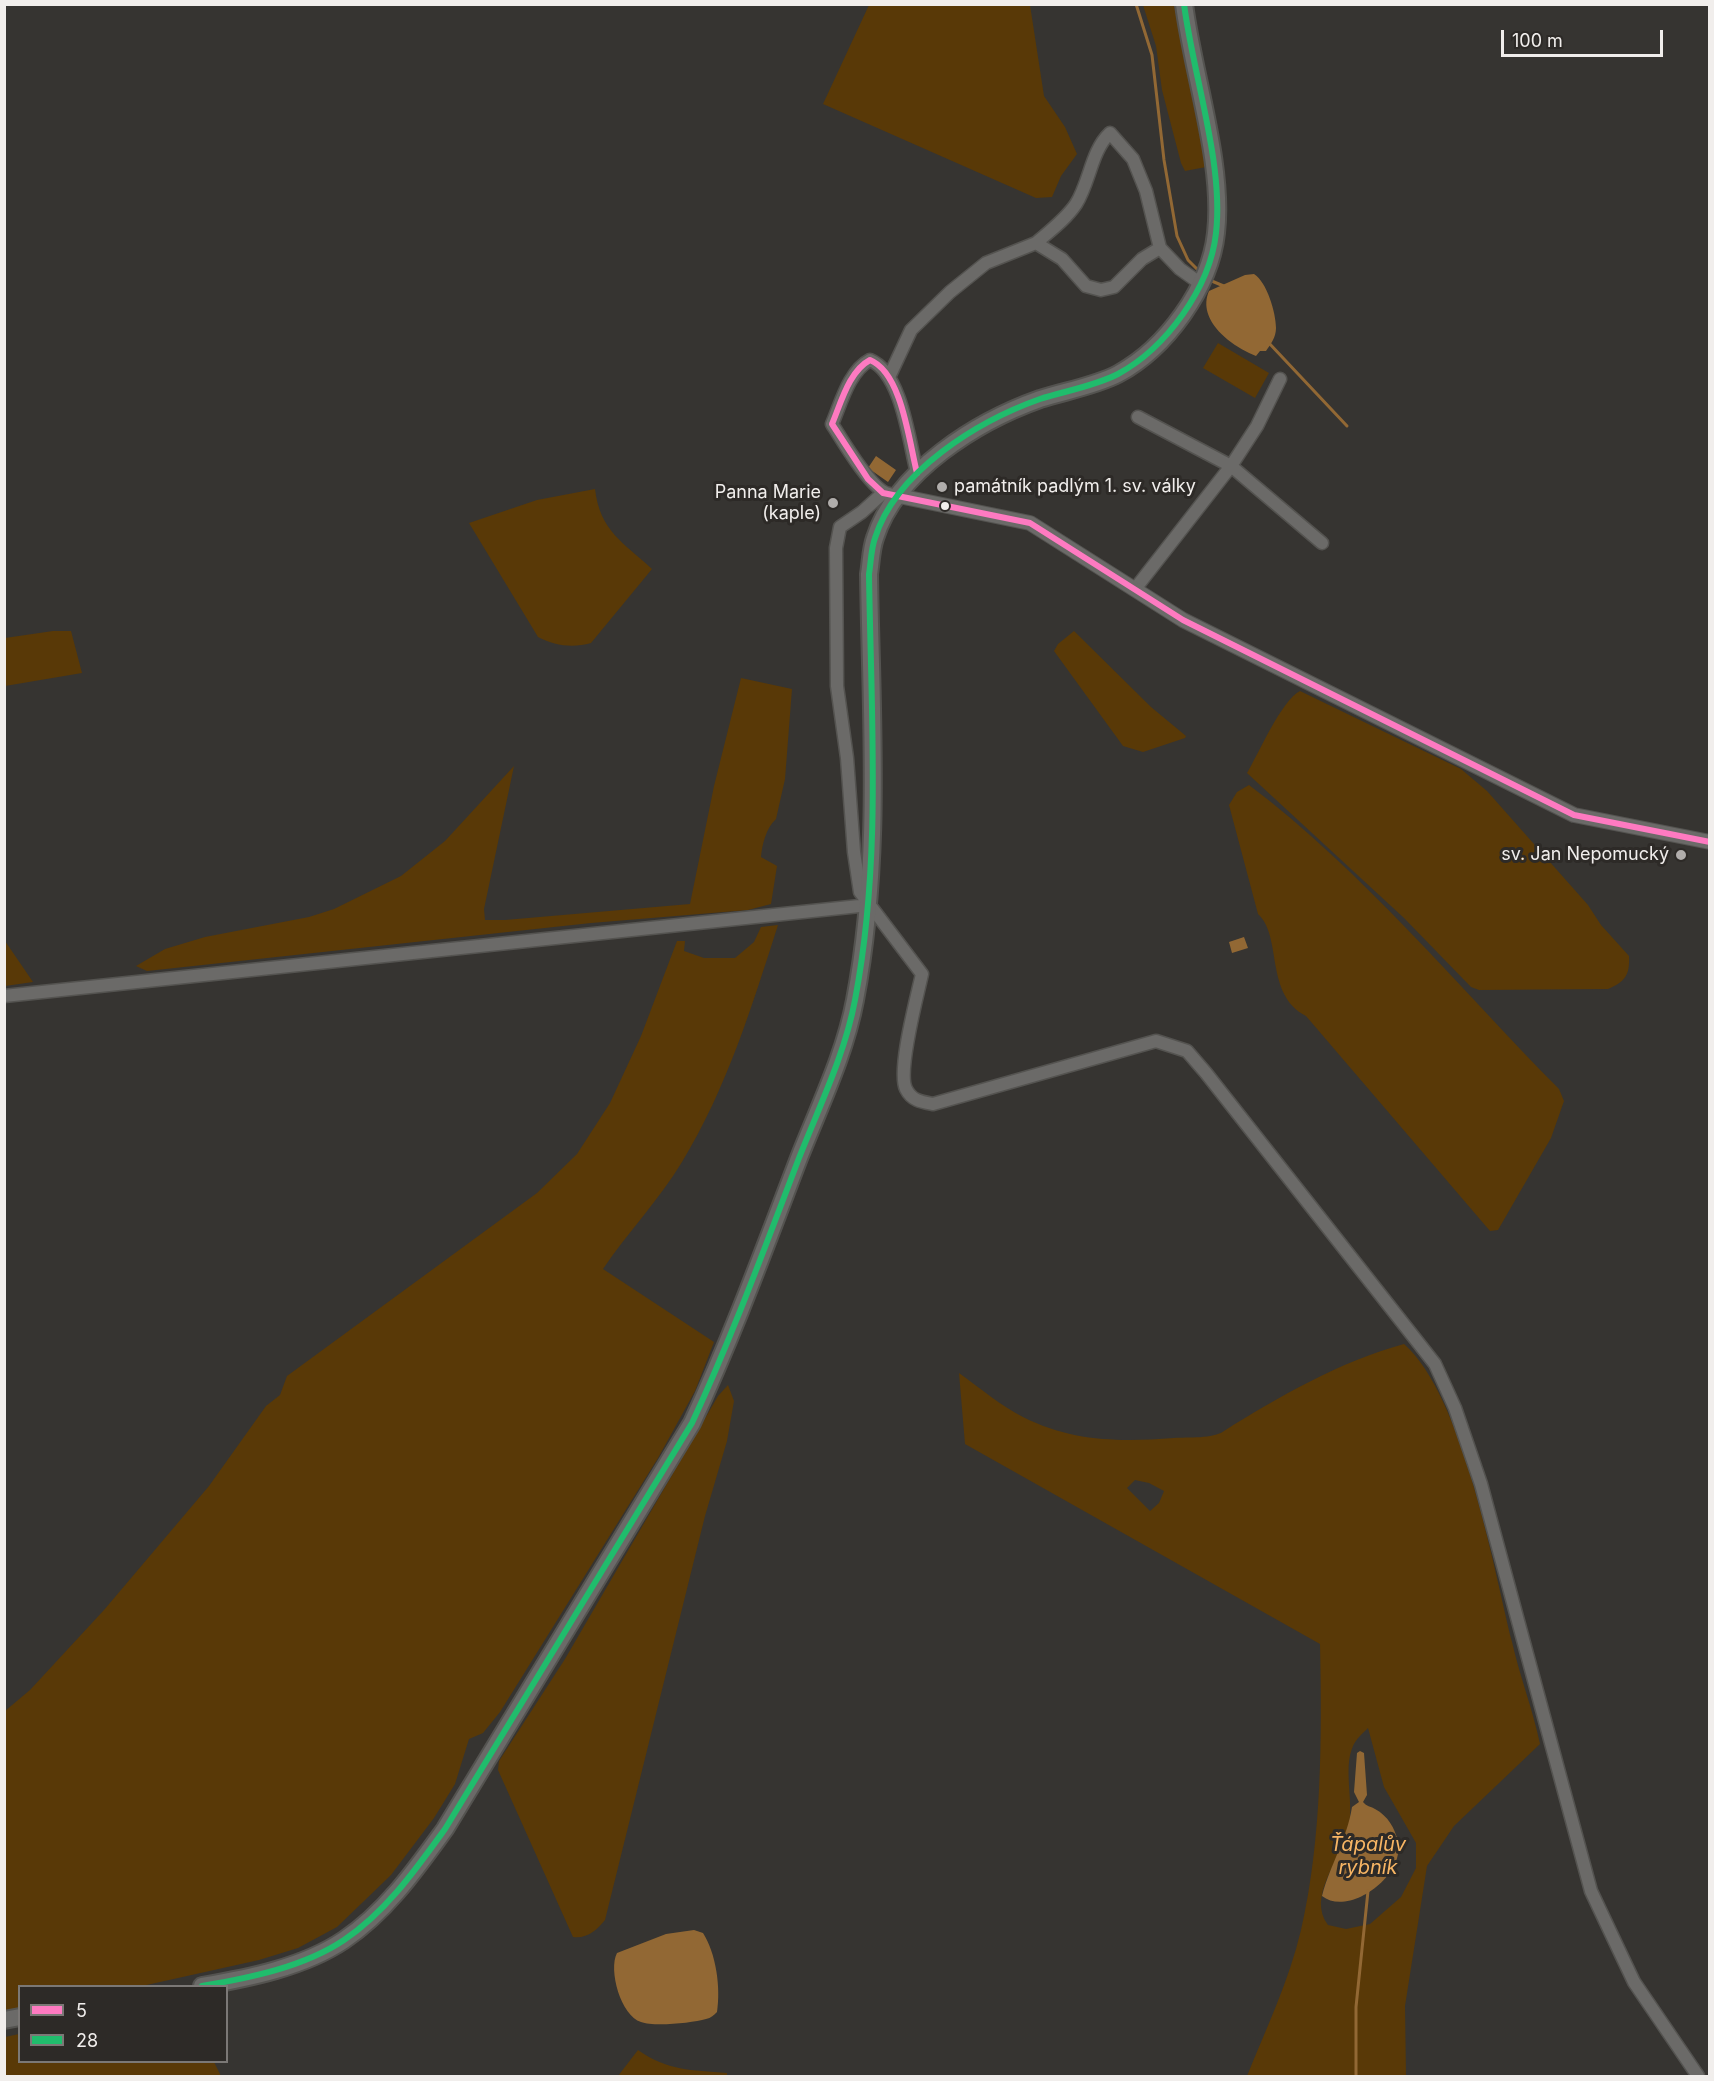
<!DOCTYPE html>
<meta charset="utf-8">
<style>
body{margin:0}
#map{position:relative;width:1714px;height:2081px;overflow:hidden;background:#363431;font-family:Inter,sans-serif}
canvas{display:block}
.frame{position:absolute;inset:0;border:6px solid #f1eeec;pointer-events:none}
.legend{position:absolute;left:18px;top:1985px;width:210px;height:78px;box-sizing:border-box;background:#2d2a27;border:2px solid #7b7876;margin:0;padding:8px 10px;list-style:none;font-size:18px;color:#f1eeec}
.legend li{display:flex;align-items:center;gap:12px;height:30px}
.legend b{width:30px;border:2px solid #7b7876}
.scale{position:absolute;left:1501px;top:30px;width:162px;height:27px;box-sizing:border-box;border:3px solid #f1eeec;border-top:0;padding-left:8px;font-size:18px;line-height:21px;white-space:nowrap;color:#f1eeec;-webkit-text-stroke:4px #2d2a27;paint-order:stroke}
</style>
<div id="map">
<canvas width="1714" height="2081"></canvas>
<div class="frame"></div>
<ul class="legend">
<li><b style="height:8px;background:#fe7ac1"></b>5</li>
<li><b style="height:8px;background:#20bc6c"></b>28</li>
</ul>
<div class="scale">100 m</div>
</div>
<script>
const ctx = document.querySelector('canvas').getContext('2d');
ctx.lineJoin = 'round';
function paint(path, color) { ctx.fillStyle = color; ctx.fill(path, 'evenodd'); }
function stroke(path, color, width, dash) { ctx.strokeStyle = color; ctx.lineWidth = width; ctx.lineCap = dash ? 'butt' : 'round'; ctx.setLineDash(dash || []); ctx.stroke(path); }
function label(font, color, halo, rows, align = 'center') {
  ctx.font = font + ' Inter,sans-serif'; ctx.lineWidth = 6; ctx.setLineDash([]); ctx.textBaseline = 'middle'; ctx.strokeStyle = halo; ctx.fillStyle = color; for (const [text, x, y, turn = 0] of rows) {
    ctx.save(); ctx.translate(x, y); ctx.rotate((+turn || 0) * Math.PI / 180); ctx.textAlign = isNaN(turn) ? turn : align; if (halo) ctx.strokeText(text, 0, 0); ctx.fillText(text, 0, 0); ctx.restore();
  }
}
const green = new Path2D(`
 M869 5H1030L1044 96 1065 127 1077 154 1061 176 1052 197 1036 198 823 104Z
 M1143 5H1174L1206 167 1185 171 1181 163 1162 90 1156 46Z
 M1218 343 1269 373 1255 398 1203 368Z
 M595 489C600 531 623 542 652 569L591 643C573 648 555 646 538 637L469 523 537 500Z
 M53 631H71L82 673 5 686V638Z
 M1074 631 1151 707 1186 736 1185 738 1143 752 1123 746 1054 651 1058 644Z
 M741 678 792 689 785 779 776 819C766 828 762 845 761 857L777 866 771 904 748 910 591 923 147 971 136 966 165 949 205 937 309 917 334 909 401 876 445 841 514 766 484 909 485 920H505L690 904 714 786Z
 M1300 691 1461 769 1487 791 1588 905 1601 925 1629 956C1630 975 1625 982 1608 989L1479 990 1471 987 1404 918 1247 773C1259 753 1281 701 1300 691Z
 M1249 785C1362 870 1459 988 1559 1089L1564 1101 1551 1138 1498 1230 1490 1231 1306 1016C1264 994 1283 937 1258 914L1229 805 1237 792Z
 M778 925C752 1006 727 1088 682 1162 659 1200 628 1232 603 1269L714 1342 695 1391 658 1458 500 1712 483 1733 469 1739 455 1784 434 1818 391 1875 337 1927 298 1948 259 1960 142 1986H20L19 2009 5 2011V1711L30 1690 104 1610 209 1486 266 1406 280 1395 287 1376 537 1193 577 1154 610 1103 641 1036 677 941H685L684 951 704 958H735L754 942 761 927Z
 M4 941H5L33 982 5 986Z
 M1404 1344C1463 1396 1493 1565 1512 1642 1520 1677 1533 1710 1540 1744L1454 1826 1427 1866 1405 2006 1406 2076H1247C1266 2029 1289 1981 1301 1930 1322 1839 1322 1738 1320 1644L965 1444 959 1373C980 1388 1001 1406 1023 1417 1072 1442 1121 1442 1174 1438 1188 1437 1213 1439 1224 1431 1278 1397 1341 1361 1404 1344ZM1135 1480 1149 1483 1164 1491 1159 1503 1150 1511 1127 1488ZM1368 1728 1384 1787 1416 1843V1868L1401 1897 1370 1924 1346 1929 1328 1925C1307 1897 1339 1862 1347 1834 1356 1807 1342 1770 1353 1746 1356 1739 1363 1733 1368 1728Z
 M728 1385 734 1401 727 1441 705 1516 605 1920C597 1930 587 1939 573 1937L498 1770 499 1761 565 1659 718 1396Z
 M19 2034 20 2062H214L221 2076H5V2037Z
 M638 2050C668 2071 691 2070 727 2073V2076H618Z`);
const water = new Path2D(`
 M1254 274C1267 282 1276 313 1276 328 1276 337 1271 344 1266 351H1260L1256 356C1233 347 1196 321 1209 291L1245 275Z
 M876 456 896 470 888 482 868 468Z
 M1244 937 1248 948 1232 953 1229 942Z
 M1360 1751 1364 1753 1367 1795 1363 1802C1367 1807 1370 1806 1375 1809 1388 1816 1395 1828 1398 1842 1405 1877 1348 1917 1322 1896 1330 1865 1347 1839 1352 1807L1359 1802 1354 1792 1357 1753Z
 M694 1930 703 1933C716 1953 721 1988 717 2012 714 2015 711 2018 706 2019 692 2023 654 2027 641 2022 621 2016 608 1970 617 1953L666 1934Z`);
const stream = new Path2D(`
 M1136 4 1152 55 1164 160 1177 236 1188 260 1201 273
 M1207 279 1226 287
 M1268 342 1347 426
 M1356 2076V2007L1368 1891`);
const minor = new Path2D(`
 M1036 243C1050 231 1066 219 1076 204 1090 182 1091 151 1110 133L1133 159 1146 191 1160 248 1180 269 1201 284
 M890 375 911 330 950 292 986 263 1036 243 1062 259 1086 286 1101 290 1114 287 1142 259 1160 248
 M1138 417 1231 466 1322 543
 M883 493 862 512 840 527 836 548 837 686 847 758 854 852 860 892 922 974C917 997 897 1071 906 1089 912 1101 922 1102 933 1104L1156 1041 1187 1051 1206 1073 1435 1364 1455 1408 1481 1484 1591 1891 1634 1982 1698 2076
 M889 494C872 491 842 440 832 424 841 403 849 371 870 360 902 373 909 442 917 473
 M1135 589 1231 466 1257 426 1280 379
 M4 996 869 905`);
const tertiary = new Path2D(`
 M899 496 1030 523 1183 620 1574 815 1710 842`);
const secondary = new Path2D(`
 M202 1986C249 1978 304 1967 344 1940 386 1912 416 1869 445 1829L692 1423C732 1337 765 1247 799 1158 819 1107 845 1054 855 1000 882 859 871 716 869 574 871 562 871 549 875 538 896 471 978 421 1040 399 1065 391 1095 386 1118 374 1166 348 1210 288 1216 233 1224 164 1193 75 1184 4
 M4 2020 20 2017`);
const bus1 = new Path2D(`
 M917 473C909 442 902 373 870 360 849 371 841 403 832 424L868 479 883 493 1030 523 1183 620 1574 815 1710 842`);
const bus2 = new Path2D(`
 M202 1986C249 1978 304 1967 344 1940 386 1912 416 1869 445 1829L692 1423C732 1337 765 1247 799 1158 819 1107 845 1054 855 1000 882 859 871 716 869 574 871 562 871 549 875 538 896 471 978 421 1040 399 1065 391 1095 386 1118 374 1166 348 1210 288 1216 233 1224 164 1193 75 1184 4`);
const markers = [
 [942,487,6,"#b0adab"],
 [833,503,6,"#b0adab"],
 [945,506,5,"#f1eeec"],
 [1681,855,6,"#b0adab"]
];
const poiNames = [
 ["památník padlým 1. sv. války",954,487,"left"],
 ["Panna Marie",821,493],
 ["(kaple)",821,514],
 ["sv. Jan Nepomucký",1669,855]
];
const waterNames = [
 ["Ťápalův",1368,1845],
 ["rybník",1368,1868]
];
paint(green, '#593907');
paint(water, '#926834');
stroke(stream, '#926834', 3);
stroke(minor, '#545350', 15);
stroke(tertiary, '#545350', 16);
stroke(secondary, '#545350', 20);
stroke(minor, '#6b6a68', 12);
stroke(tertiary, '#6b6a68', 14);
stroke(secondary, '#6b6a68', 16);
stroke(bus1, '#fe7ac1', 6);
stroke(bus2, '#20bc6c', 6);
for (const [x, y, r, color] of markers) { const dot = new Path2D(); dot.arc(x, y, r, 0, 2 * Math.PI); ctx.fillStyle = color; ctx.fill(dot); stroke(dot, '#2d2a27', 2); }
label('18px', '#f1eeec', '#2d2a27', poiNames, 'right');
label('italic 20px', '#f7b564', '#2d2a27', waterNames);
</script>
